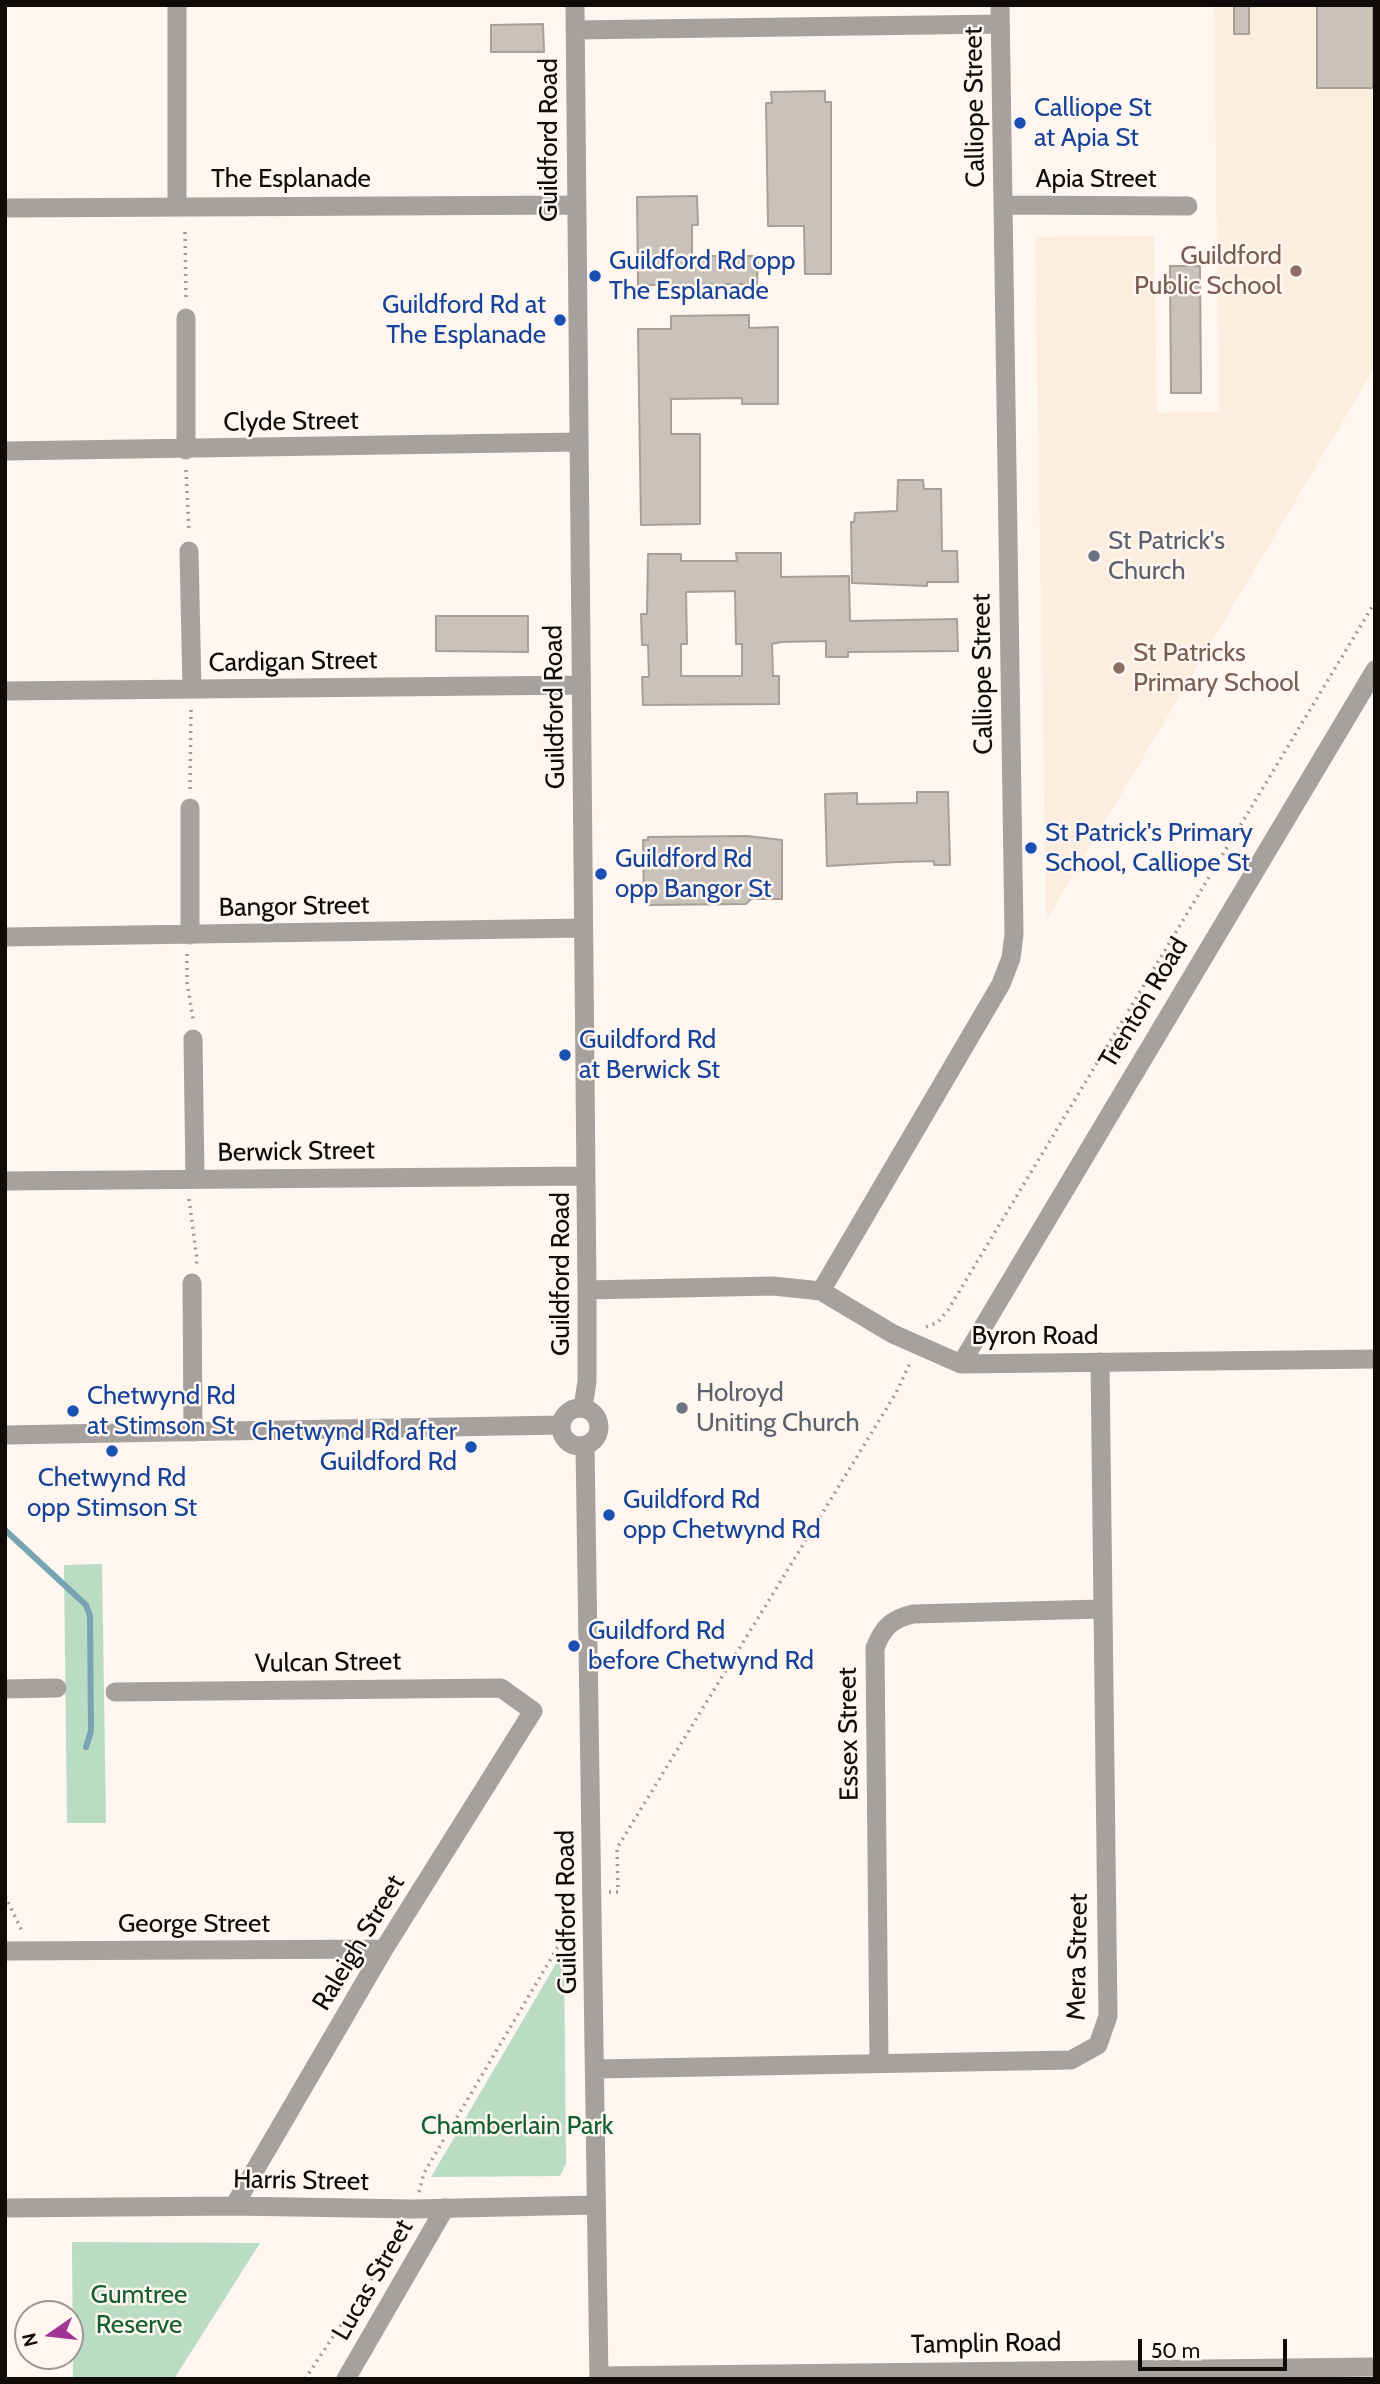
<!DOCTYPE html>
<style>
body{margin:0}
#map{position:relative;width:1380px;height:2384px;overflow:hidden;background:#fef6ef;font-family:Cabin,sans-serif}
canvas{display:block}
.frame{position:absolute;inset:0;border:7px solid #0e0b08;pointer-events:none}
.north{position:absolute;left:14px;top:2300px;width:70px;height:70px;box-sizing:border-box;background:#fef6ef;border:2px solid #9e9893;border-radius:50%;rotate:256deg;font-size:19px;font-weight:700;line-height:28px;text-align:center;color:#0e0b08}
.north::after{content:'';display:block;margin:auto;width:24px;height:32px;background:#a23493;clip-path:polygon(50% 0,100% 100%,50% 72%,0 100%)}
.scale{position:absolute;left:1138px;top:2339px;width:149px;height:32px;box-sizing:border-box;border:4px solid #0e0b08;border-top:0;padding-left:9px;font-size:21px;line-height:24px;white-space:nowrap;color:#0e0b08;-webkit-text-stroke:5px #fef6ef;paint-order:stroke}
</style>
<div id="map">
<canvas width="1380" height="2384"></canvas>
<div class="frame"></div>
<div class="north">N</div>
<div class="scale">50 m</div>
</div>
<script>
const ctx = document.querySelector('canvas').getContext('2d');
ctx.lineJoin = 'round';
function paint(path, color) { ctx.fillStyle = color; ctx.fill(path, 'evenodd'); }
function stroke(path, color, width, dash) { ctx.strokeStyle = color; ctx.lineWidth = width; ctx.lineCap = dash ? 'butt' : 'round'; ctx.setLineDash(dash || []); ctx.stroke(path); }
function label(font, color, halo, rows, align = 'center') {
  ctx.font = font + ' Cabin,sans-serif'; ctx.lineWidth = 5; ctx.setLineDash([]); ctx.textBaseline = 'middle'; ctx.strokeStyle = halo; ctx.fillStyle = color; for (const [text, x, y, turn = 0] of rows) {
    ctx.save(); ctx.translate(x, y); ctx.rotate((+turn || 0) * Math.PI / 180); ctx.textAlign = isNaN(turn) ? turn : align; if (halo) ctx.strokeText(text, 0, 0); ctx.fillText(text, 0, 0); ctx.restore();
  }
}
const built = new Path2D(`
 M1214 5H1375V367L1046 921 1035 237 1154 236 1157 413 1219 412Z`);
const green = new Path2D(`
 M102 1564 106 1823H67L64 1565Z
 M564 1950 566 2164 560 2176 431 2177Z
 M72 2242 260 2243 174 2379H73Z`);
const stream = new Path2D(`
 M5 1530 86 1605 90 1616 91 1731 86 1747`);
const building = new Path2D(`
 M1234 5H1249V34H1234Z
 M1317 5H1373V88H1317Z
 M543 24 544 52H491V25Z
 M825 91V102H831V274H805L804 226H768L766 103H772L771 92Z
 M697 196 698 225H692V256H758L757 284 638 285 637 197Z
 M1170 266H1200L1201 393H1171Z
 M749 315V328L778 327V404H742V398L671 399V434H700V524L641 525 638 329H671V316Z
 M898 480H923L924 489H941L942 551H957L958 582H927V586L852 583 851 522H854L855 513 897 511Z
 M736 553H781V577L849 576 850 621 957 619 958 651 848 652V657H826V641L781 642 772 644 773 676H779V704L643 705 642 677H649L648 645H642L641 614H647L648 554H681V561H737ZM735 591 736 644H742V676H681V644H687L686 592Z
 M436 616H528V652L436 651Z
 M917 792H948L950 865H934V861L897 862 827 866 825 794 857 793V804L917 803Z
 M747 836 782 840V899H751L746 904 649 905V902H644L643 840H648V837Z`);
const path = new Path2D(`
 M185 232 186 298
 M186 470 189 532
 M190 789 191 709
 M187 954V982L193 1019
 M189 1199 197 1259 196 1267
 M926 1327 938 1322 948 1310 1375 602
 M609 1892H618L617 1848 896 1393 911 1361
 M5 1896 23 1933
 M419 2192 424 2173 572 1923
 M305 2379 405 2228`);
const minor = new Path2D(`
 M177 5V205
 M575 5 587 1290V1381L583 1408
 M575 30 1000 24
 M1003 205 1188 206
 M5 208 576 205
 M186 318V450
 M5 451 577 442
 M189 551 192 689
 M5 691 581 685
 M190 935V808
 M5 937 583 928
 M193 1039 195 1179
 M5 1181 586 1176
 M192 1283 193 1432
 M587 1290 773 1286 821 1291 893 1334 961 1364 1375 1359
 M821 1291 1001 984 1011 958 1014 934 1000 5
 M961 1364 1375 670
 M585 1445 599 2379
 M5 1689 57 1688
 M115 1692 501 1688 533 1711 384 1949 234 2206
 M5 1951 384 1949
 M879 2063 875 1648C883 1627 892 1619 913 1614L1101 1609
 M596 2069 1071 2060 1098 2045 1108 2016 1100 1362
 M5 2208 234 2206 414 2209 595 2205
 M599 2376 1375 2367
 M346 2379 445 2208`);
const tertiary = new Path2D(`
 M561 1427a19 19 0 1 1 38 0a19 19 0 1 1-38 0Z
 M5 1435 561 1425`);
const markers = [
 [1020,123,7,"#1a4fb4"],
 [1296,271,7,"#8d6e63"],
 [595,276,7,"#1a4fb4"],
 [560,320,7,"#1a4fb4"],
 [1094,556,7,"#6b7280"],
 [1119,668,7,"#8d6e63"],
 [1031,848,7,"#1a4fb4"],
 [601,874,7,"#1a4fb4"],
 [565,1055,7,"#1a4fb4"],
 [682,1408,7,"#6b7280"],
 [73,1411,7,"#1a4fb4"],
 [471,1447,7,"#1a4fb4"],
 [112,1451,7,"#1a4fb4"],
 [609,1515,7,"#1a4fb4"],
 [574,1646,7,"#1a4fb4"]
];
const streetNames = [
 ["Calliope Street",975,107,-91],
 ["Guildford Road",549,140,-90],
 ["The Esplanade",291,179],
 ["Apia Street",1096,179],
 ["Clyde Street",291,422,-1],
 ["Cardigan Street",293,662,-1],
 ["Calliope Street",983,674,-91],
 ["Guildford Road",555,707,-91],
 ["Bangor Street",294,907,-1],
 ["Trenton Road",1144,1003,-59],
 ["Berwick Street",296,1152,-1],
 ["Guildford Road",561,1274,-90],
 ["Byron Road",1035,1336],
 ["Vulcan Street",328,1663,-1],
 ["Essex Street",849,1734,-91],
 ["Guildford Road",567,1912,-91],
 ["George Street",194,1924],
 ["Raleigh Street",359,1943,-59],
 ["Mera Street",1078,1957,-89],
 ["Harris Street",301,2181,1],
 ["Lucas Street",373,2280,-60],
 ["Tamplin Road",986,2344,-1]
];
const transitNames = [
 ["Calliope St",1034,108],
 ["at Apia St",1034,138],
 ["Guildford Rd opp",609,261],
 ["The Esplanade",609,291],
 ["Guildford Rd at",546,305,"right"],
 ["The Esplanade",546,335,"right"],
 ["St Patrick's Primary",1045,833],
 ["School, Calliope St",1045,863],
 ["Guildford Rd",615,859],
 ["opp Bangor St",615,889],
 ["Guildford Rd",579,1040],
 ["at Berwick St",579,1070],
 ["Chetwynd Rd",87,1396],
 ["at Stimson St",87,1426],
 ["Chetwynd Rd after",457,1432,"right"],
 ["Guildford Rd",457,1462,"right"],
 ["Chetwynd Rd",112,1478,"center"],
 ["opp Stimson St",112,1508,"center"],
 ["Guildford Rd",623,1500],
 ["opp Chetwynd Rd",623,1530],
 ["Guildford Rd",588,1631],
 ["before Chetwynd Rd",588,1661]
];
const educationNames = [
 ["Guildford",1282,256],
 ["Public School",1282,286],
 ["St Patricks",1133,653,"left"],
 ["Primary School",1133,683,"left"]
];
const worshipNames = [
 ["St Patrick's",1108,541],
 ["Church",1108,571],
 ["Holroyd",696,1393],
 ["Uniting Church",696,1423]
];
const parkNames = [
 ["Chamberlain Park",517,2126],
 ["Gumtree",139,2295],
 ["Reserve",139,2325]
];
paint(built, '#fdedde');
paint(green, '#b9dcc2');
stroke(stream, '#77a4b2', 6);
paint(building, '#c9c2b8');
stroke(building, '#a6a095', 2);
stroke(path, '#a09a94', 3.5, [2, 5]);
stroke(minor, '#a6a09e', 19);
stroke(tertiary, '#a6a09e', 19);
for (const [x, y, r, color] of markers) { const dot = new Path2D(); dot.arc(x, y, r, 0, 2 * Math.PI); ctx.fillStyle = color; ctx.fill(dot); stroke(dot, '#fef6ef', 2.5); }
label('26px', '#0e0b08', '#fef6ef', streetNames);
label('26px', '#164399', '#fef6ef', transitNames, 'left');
label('26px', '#785e54', '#fef6ef', educationNames, 'right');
label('26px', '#5b616d', '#fef6ef', worshipNames, 'left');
label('26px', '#125f32', '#fef6ef', parkNames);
</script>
